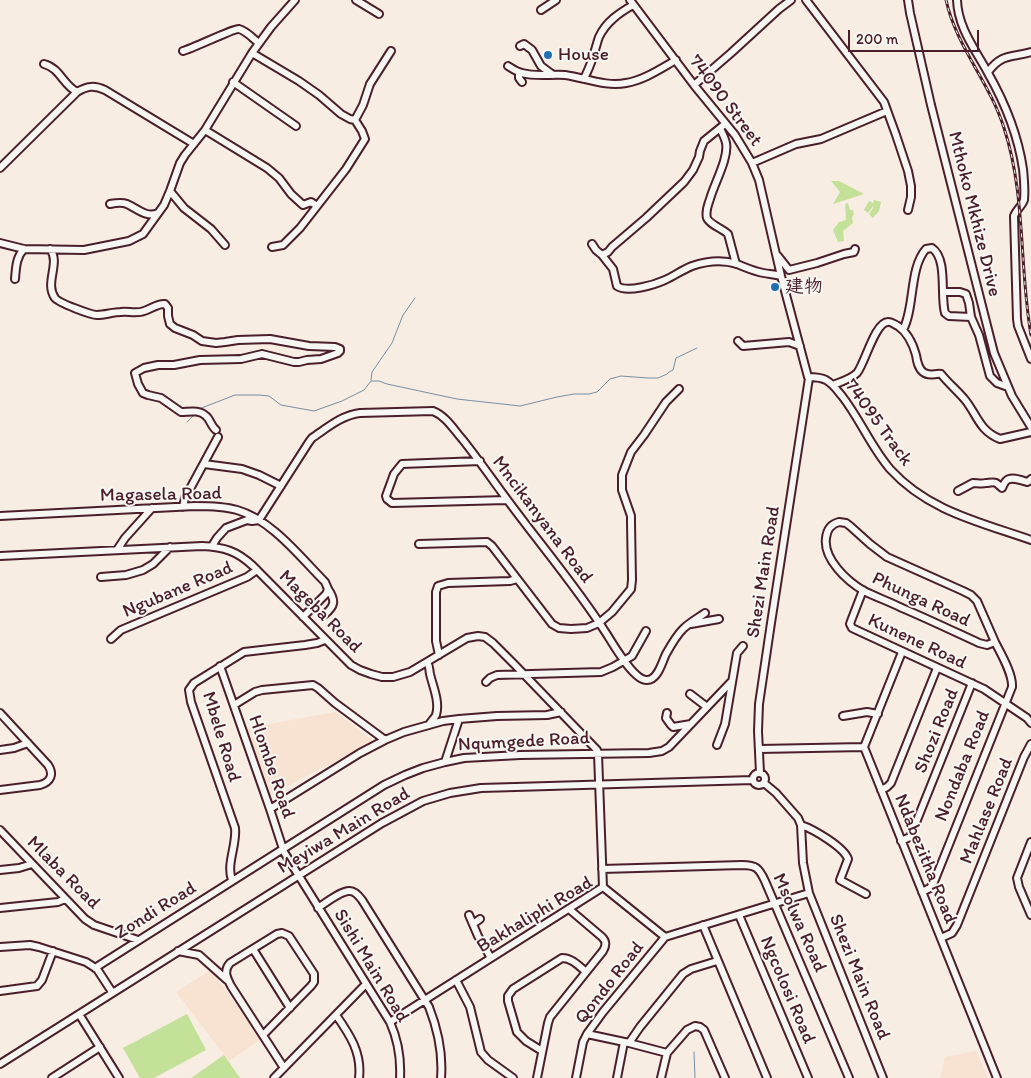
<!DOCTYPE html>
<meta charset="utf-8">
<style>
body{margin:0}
#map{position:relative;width:1031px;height:1078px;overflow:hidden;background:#f7ede3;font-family:Itim,sans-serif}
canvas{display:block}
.scale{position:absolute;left:848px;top:30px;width:131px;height:22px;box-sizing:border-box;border:2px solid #4a1f2b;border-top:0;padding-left:6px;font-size:15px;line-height:18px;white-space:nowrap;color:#4a1f2b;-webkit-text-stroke:4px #f6f6f2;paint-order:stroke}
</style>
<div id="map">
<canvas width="1031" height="1078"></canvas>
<div class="scale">200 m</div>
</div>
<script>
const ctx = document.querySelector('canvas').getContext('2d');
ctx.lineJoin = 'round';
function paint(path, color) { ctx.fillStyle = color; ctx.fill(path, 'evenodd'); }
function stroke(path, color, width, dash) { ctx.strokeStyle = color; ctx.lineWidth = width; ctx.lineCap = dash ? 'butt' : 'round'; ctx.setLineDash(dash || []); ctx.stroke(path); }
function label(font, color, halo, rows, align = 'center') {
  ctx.font = font + ' Itim,"LXGW WenKai TC",sans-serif'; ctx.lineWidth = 4; ctx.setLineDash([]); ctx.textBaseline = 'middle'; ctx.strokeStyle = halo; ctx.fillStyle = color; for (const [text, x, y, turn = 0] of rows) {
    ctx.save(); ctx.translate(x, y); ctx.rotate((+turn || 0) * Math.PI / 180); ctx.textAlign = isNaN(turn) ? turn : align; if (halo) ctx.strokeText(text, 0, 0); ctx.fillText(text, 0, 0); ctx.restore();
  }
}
const built = new Path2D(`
 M336 712 373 741 271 795 247 728Z
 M211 970 261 1039 229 1061 176 992Z
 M976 1051 988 1078H940L945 1057Z`);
const green = new Path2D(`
 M831 181H839L864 194 833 204 840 192Z
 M874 200 881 202 879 211 873 218 869 214 873 208V206L868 213 864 210 869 201 873 203Z
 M848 203 850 210H853L854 214 852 217 853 223 843 231 844 241 838 242 833 230 839 222 846 220 845 204Z
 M187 1014 206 1050 154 1078H140L123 1048Z
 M224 1055 240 1078H191Z`);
const stream = new Path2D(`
 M371 380 372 372 392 343 403 315 415 298
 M199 409 235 395H259L269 396 281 405 314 411 342 401 364 390 371 381H379L387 384 457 399 520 406 557 397 574 394H589L597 392 610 379 621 376 648 378H658L667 374 669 372 673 370 676 358 697 348
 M187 422 195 414
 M694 1052 695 1078`);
const minor = new Path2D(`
 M356 0 379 14
 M630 0 694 85 735 135 752 163 759 180 781 276 808 377 809 378 771 623 759 704 758 731 760 773
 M806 0 884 102 896 135 908 171 911 186V197L908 210
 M908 0 910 13 931 105 994 353 1012 396 1031 427
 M957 0C958 28 975 49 988 73 1005 103 1018 135 1023 169 1024 179 1025 190 1024 200 1022 206 1016 210 1014 216L1017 319 1018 326 1031 359
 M541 10 556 0
 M520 46 524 44 532 50 541 66 553 75
 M183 51C194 48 234 28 239 29 247 31 253 39 259 43
 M252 53 299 81 319 95 341 114 350 119 355 120
 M44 64C60 68 63 85 77 92
 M508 66C513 69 517 72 522 73 536 77 551 74 565 75 586 78 606 87 626 83 644 80 660 69 676 60
 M519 72V78L522 82
 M988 72C1002 53 1011 58 1031 52
 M584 79C588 70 592 62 594 53 596 48 597 42 599 37 606 22 619 13 633 5
 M233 82 296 126
 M694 85 731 53 779 9 791 0
 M355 120 363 105 370 84 391 51
 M725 124 704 141 700 151 699 157 693 170 684 182 646 218 612 247 608 252 602 255 613 269 617 286C627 293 654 285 665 280 674 276 682 270 692 266 707 261 721 259 737 264 744 267 751 270 759 272 766 274 774 274 781 276
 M720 128C722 133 725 138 726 143 729 158 714 184 710 199 708 205 705 211 707 218 709 224 723 229 728 234L736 264
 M205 130 267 168 279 178 291 194 303 205 311 202 317 206
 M752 163 796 144 821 139 887 111
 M0 168 77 92C87 86 94 85 105 90L194 144
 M170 191 184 208 211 229 225 245
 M110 204C115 203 122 202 127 204 138 209 146 218 158 213
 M0 243 24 249 84 250 129 241 143 234 164 205 170 191 180 163 185 155 205 130 252 53 271 27 295 0
 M592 244 596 250 602 255
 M272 247 283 245 300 228 346 169 365 139 362 131 355 120
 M50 249C61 263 44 283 55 298 59 303 91 315 97 315 105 315 113 312 121 312 128 311 137 314 144 311 151 309 158 303 165 304L168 308V316L170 324 175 328 193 335 202 341 216 343 225 342 238 340 270 339 309 346 335 347 340 349V351L338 353 321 359 307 360 299 362H294L262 354 241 359 200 360 174 365H158L144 368 135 373 138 384 143 393 148 395 161 398 181 412C189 412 199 409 206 416 210 419 211 426 216 430
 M778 256 789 270 817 263 844 254 854 252 855 249
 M15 279C16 268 16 257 24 249
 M943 292H960L966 294 969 303 971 317
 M903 330C915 307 909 268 926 249L932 248C948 259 940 296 945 313L949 316 971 317 979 335 990 376 997 383 1008 387
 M738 341 743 346 789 342 800 346
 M808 377C814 377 820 377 826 380 833 384 837 390 842 396 860 419 871 447 890 469 928 511 980 522 1031 540
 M833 385C840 382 851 379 857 373 865 363 875 322 888 322 891 321 895 325 898 326 908 333 913 344 916 355 917 361 918 368 923 372 929 377 935 373 941 374 949 384 959 392 966 401 978 417 980 431 1000 439L1031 432
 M480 461 402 464 394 474 386 496 387 499 392 503 507 500
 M204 464 242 469 259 475 281 486
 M958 491 973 483C977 483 982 484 986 483 995 482 995 481 1002 488 1003 486 1004 483 1006 481 1011 476 1021 480 1027 482L1029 481 1031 479
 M183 507 185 498 218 437
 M0 516 195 506C209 506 223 506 237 510 272 520 300 557 325 582L328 589 326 594 303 617
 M839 522 846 523 850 526 870 544 887 557 963 591 971 595 977 601 995 642 987 645 979 643C953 631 928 619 902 608 890 602 876 597 864 591 847 581 823 559 826 538 827 529 831 524 839 522Z
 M419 544 487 542 492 546 552 624 559 628 571 629 587 628 599 623 612 612 631 589 632 580 631 522V516L622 490V475L631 452 644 435 666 402 679 389
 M212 546 217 538 226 528 247 520 252 521 259 520 309 442 312 438C327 428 342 415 360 413L433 411C446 416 454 430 463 440 478 459 492 479 506 498 539 543 576 586 606 633 613 644 634 681 647 680 658 680 662 662 666 654 671 645 676 636 683 629 689 623 698 618 705 613
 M117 550 125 538 152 508
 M0 556 202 546C224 547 237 551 253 566L351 665 360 670 371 674 382 677H393L410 672 467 638 478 636 485 637 493 643 514 664 597 750 598 754 603 887
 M101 577 126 575 143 570 153 564 170 547
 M863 590 851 621 850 624 852 628 984 689 1027 718 1031 723
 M324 615C335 606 336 601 328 589
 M691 624 719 619
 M111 639 121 630 247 577 257 570
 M439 655 436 641V592L438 586 448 583 510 581 517 579
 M427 662C430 667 429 669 430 674 433 687 440 702 436 715 434 719 431 721 429 725
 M220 666 270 809 284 852 390 1022C398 1040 401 1059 400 1078
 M486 682 490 678 497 675 601 672 613 667 632 656 646 631
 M690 694 707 707
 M234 705 255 692 262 690 313 685 318 688 335 703 385 740
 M0 713 48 765C54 774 51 782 40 785L0 790
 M667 713 666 718 671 725 673 727 691 724
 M843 716 867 712 878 714
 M717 745 725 724 737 653 743 646
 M864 747 902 652
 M759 749 864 747 997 1078
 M0 750 14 748 28 743
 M445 762 459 719
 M753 779a6 6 0 1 1 12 0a6 6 0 1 1-12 0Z
 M764 783 776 793 798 818 801 825 803 863 809 893 883 1078
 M881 790 887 787 891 783 937 668
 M270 809 360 753 385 740 404 732 443 721 459 719 497 716 547 715 561 712
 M801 825C813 829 844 847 848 859L840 880 866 894
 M0 830 85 919 94 925 138 940
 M901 841 910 837 911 835 972 683
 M1031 842 1017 878 1019 887 1031 915
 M602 869 742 865C756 865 759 868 765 881L849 1078
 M0 870 19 868 32 864
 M232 880C226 864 237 845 235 828L191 702 189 690 194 683 244 652 305 645 317 643 325 640
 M922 892 930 888 934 882 1012 687C1013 674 1001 654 995 642
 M0 908 58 902 65 899
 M318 908C325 903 342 890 350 891 355 891 359 896 362 900L429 1007C438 1030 443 1053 441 1078
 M469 915 478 936 491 958
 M739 915 808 1078
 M473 924 480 919
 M703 925 767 1078
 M941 938 952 933 957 925 1024 757 1031 744
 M0 947 30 945 39 947 86 962 97 969 112 992
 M253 949 290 1008
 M178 951 199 955 227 980
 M95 968 384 785 405 775 423 768 445 762 464 758 520 755 649 753 662 751 669 747 731 682
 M456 980 470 1007 481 1052 488 1060 513 1078
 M0 991 37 986 42 980 53 951
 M79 1014 119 1078
 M336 1015C350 1035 362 1053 359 1078
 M390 1022 603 887 665 937 809 893
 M587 1034 629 1043 667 1053
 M263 1035 311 986 314 982V974L289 936 282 933 277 934 230 963C223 971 227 978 231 986L284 1068
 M629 1043 640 1027 683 974 691 969 717 961
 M542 1051 526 1041 517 1032 508 1001V996L513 989 562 958C572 958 579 966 586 972
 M0 1064 382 823 423 801 450 793 481 788 753 780
 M52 1078 100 1047
 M274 1078 366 984
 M537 1078 548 1023 550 1017 603 951C606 946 607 942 602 937L569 909
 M576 1078 583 1042 587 1034 603 1012 665 937
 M617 1078 624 1042
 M661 1078 667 1053 687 1030 695 1026 700 1027 704 1030 725 1078`);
const rail = new Path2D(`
 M946 0C956 46 990 83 1004 128 1026 195 1019 266 1031 335`);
const markers = [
 [548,55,5,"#1f6fb2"],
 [775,287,5,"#1f6fb2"]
];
const poiNames = [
 ["House",558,55],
 ["建物",785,287]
];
const streetNames = [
 ["74090 Street",725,101,53],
 ["Mthoko Mkhize Drive",974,214,76],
 ["74095 Track",878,423,54],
 ["Magasela Road",161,495,-1],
 ["Mncikanyana Road",542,520,53],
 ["Shezi Main Road",764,572,-81],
 ["Ngubane Road",178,590,-23],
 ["Phunga Road",921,600,25],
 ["Mageba Road",320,612,45],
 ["Kunene Road",917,642,25],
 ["Shozi Road",937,731,-68],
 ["Mbele Road",221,737,73],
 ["Nqumgede Road",524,742,-3],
 ["Nondaba Road",963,766,-68],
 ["Hlombe Road",271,767,71],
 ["Mahlase Road",987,811,-68],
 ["Meyiwa Main Road",344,831,-31],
 ["Ndabezitha Road",925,859,68],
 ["Mlaba Road",63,873,45],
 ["Zondi Road",156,911,-32],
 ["Bakhaliphi Road",535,915,-31],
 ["Msolwa Road",799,923,66],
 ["Sishi Main Road",371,966,59],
 ["Shezi Main Road",859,977,68],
 ["Qondo Road",610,983,-52],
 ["Ngcolosi Road",787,990,67]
];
paint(built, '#f8e2d1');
paint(green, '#c3e198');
stroke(stream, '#768fa5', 1);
stroke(minor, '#4a1f2b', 10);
stroke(minor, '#f6f6f2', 6);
stroke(rail, '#4a1f2b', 3);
stroke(rail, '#f6f6f2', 1, [4]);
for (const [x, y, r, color] of markers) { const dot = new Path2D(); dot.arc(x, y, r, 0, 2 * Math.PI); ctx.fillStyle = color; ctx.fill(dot); stroke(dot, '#f6f6f2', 2); }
label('19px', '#4a1f2b', '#f6f6f2', poiNames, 'left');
label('19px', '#4a1f2b', '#f6f6f2', streetNames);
</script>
